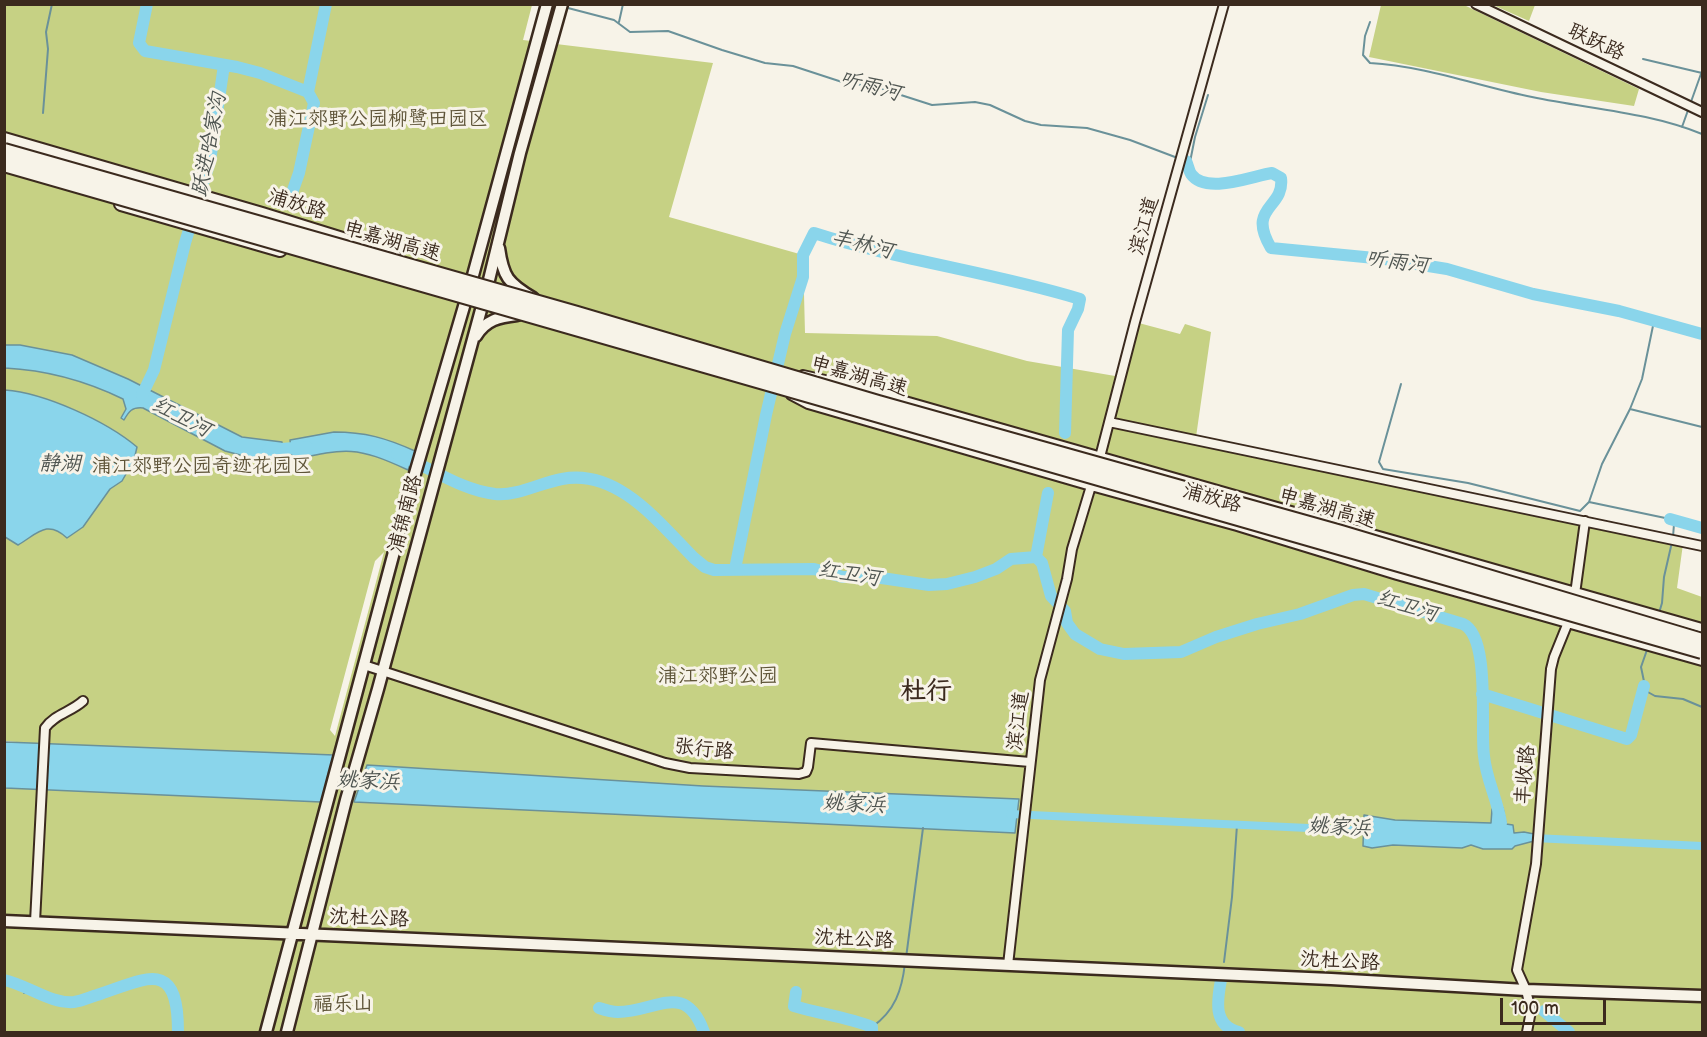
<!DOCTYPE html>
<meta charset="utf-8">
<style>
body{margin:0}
#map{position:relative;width:1707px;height:1037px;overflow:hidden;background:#f7f3e8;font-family:"Balsamiq Sans",sans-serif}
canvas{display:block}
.frame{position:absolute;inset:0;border:6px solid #3b2a1e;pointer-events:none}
.scale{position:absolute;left:1500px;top:998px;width:106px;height:27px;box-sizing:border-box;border:3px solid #3b2a1e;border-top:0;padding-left:8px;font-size:18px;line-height:21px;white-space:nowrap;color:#3b2a1e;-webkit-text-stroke:4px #f7f3e8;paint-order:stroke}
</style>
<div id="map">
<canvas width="1707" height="1037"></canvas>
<div class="frame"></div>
<div class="scale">100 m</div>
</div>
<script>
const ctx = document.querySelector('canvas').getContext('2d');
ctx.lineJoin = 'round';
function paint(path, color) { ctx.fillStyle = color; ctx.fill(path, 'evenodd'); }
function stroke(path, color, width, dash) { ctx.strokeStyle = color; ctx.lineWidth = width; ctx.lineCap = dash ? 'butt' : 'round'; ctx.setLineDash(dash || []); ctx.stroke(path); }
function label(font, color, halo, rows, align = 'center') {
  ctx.font = font + ' "Balsamiq Sans","LXGW WenKai TC",sans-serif'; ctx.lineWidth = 6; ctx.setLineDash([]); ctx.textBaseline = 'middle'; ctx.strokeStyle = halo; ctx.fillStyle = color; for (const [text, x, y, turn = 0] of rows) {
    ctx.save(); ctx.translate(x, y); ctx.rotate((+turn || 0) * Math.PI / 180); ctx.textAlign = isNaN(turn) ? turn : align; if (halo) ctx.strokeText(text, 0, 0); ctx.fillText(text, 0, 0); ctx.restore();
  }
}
const green = new Path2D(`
 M5 5H532L523 40 713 63 669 217 803 255 805 333 937 336 1027 361 1121 377 1135 322 1180 334 1185 324 1211 332 1196 437 1683 544 1677 588 1702 597V1032H5V744L28 743 5 741ZM384 552 335 736 330 730 375 561Z
 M1381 5H1464L1639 89 1634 106 1541 92 1369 57Z
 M1493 5H1535L1529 21Z`);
const water = new Path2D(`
 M4 345H20L72 355 128 379 242 437 282 442 283 461 259 460 225 451 143 408C132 407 129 411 124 420L121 418 126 409 123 399C86 381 46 370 5 368Z
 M5 390C45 393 106 421 137 447L134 460 122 481 110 489 83 527 67 538C47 519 37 534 18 545L5 537Z
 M334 432C365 432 386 438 415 451L408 470C356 446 347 448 292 460L290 440Z
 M5 742 334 755 321 802 5 788Z
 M367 765 703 786 1019 799 1015 833 354 802Z
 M1503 808 1506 824 1513 825 1514 833 1524 832 1534 834V841L1515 846 1512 849H1483L1471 845 1462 848 1393 845 1372 848 1363 846 1364 815 1395 820 1491 823 1492 809Z`);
const stream = new Path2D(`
 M568 8 614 20 630 32 668 31 722 50 765 63 793 66 842 82 876 87 932 105 975 102 990 105 1025 121 1041 125 1087 128 1130 140 1175 157
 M619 22 623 4
 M1370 22 1365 36 1363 55 1370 63C1425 66 1478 86 1532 97 1589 109 1648 112 1702 134
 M1643 59 1702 73
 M43 113 48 49 46 32 52 4
 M1682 127 1702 71
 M1189 167 1195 137 1208 95
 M1654 321 1642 379 1630 409 1602 464 1589 502 1670 519 1674 524 1673 537
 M1401 384 1379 462 1383 469 1468 483 1580 511 1589 502
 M1630 409 1702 427
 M1659 613 1662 603 1664 577 1672 542
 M1648 647 1641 667 1646 691 1655 696 1683 699 1702 707
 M906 958 923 828
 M1224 962 1232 897 1237 825
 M24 993 25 986
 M872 1027C895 1011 902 990 905 963`);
const canal = new Path2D(`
 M330 781 369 783
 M1010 814 1372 831
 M1534 838 1702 846`);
const river = new Path2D(`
 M147 4 139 43 145 51 237 67 260 73 308 92 326 4
 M1186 161C1188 165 1189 171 1191 174 1206 195 1252 176 1272 173L1281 178C1285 209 1246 206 1271 248L1385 259 1447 269 1533 294 1619 311 1702 334
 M293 190 299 173 314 103 308 92
 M142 395 154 370 185 243 210 161 224 65
 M268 450 307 447
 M397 454C428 466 460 490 495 494 518 496 540 483 562 479 618 468 660 524 694 558L705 567 714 570 814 569 843 577 868 576 929 585 947 584 975 577 996 569 1011 559 1036 557 1042 563 1051 596 1065 611 1067 623 1075 634 1100 649 1124 654 1181 652 1216 637 1257 624 1300 614 1353 595 1364 594 1463 624C1491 637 1480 727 1484 756 1486 779 1498 801 1501 823
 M1670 519 1702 528
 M1036 557 1048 493
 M735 569 766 415 785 334 803 277V255L814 233C901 261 992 272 1080 299L1078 309 1068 330 1065 433
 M1482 694 1627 739 1631 735 1644 686
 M4 980C28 985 50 1004 74 1002 82 1001 90 997 97 995 148 978 178 958 178 1032
 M1221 980C1217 1001 1213 1026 1239 1032
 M796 992 794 1006C820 1014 847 1017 872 1027V1032
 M599 1008C605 1010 612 1012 618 1012 656 1012 685 980 704 1032
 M1544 1011 1569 1032`);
const street = new Path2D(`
 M1476 4 1702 112
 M803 375 856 387 1702 628
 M791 395 808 404 1091 486 1237 526 1397 575 1702 661
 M1109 422 1702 546
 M1100 457 1135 322 1224 4
 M1575 594 1585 521
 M364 665 665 763 690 768 799 774 806 772 808 767 811 743 1030 762
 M35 922 45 728C55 714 71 712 83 701
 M1008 965 1040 680 1067 579 1072 549 1091 486
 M1527 1032 1531 1011 1526 990 1517 970 1536 864 1551 669 1554 657 1569 620`);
const secondary = new Path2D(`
 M499 248C503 277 508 283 533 298
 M476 336C486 320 499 317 517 315
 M4 921 1331 979 1526 990 1702 996
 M266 1032 414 477 472 279 547 4
 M287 1032 346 800 378 689 488 284 520 153 562 4`);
const primary = new Path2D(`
 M4 139 262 214 394 255
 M121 204 280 250`);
const highwayBridge = new Path2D(`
 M4 151 577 314 878 403 1341 533 1702 641
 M4 164 1702 651`);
const streetNames = [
 ["联跃路",1596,43,25],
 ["浦放路",297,205,17],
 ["滨江道",1145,226,-74],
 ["申嘉湖高速",392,242,16],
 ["申嘉湖高速",859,377,16],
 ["浦放路",1212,499,15],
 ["申嘉湖高速",1327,509,16],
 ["浦锦南路",406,514,-75],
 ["滨江道",1019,721,-83],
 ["张行路",704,750,6],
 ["丰收路",1526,775,-85],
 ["沈杜公路",369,919,2],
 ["沈杜公路",854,940,3],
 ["沈杜公路",1340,962,3]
];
const parkNames = [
 ["浦江郊野公园柳鹭田园区",378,120],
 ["浦江郊野公园奇迹花园区",202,467],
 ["浦江郊野公园",718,677],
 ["福乐山",343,1005]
];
const waterNames = [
 ["听雨河",870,87,15],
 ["跃进哈家沟",210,145,-79],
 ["丰林河",862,245,14],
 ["听雨河",1397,263,7],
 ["红卫河",181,418,27],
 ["静湖",60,465],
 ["红卫河",849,575,9],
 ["红卫河",1407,607,17],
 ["姚家浜",368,782,3],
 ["姚家浜",854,805,3],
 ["姚家浜",1339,828,3]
];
const districtNames = [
 ["杜行",926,692]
];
paint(green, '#c6d184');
paint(water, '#8ad5eb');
stroke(water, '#6a9199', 1.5);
stroke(stream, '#6a9199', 2);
stroke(canal, '#8ad5eb', 8);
stroke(river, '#8ad5eb', 12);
stroke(street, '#3b2a1e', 12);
stroke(secondary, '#3b2a1e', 15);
stroke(primary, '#3b2a1e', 16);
stroke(street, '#f7f3e8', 8);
stroke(secondary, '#f7f3e8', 10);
stroke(primary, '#f7f3e8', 12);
stroke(highwayBridge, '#3b2a1e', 18, []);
stroke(highwayBridge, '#f7f3e8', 14);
label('20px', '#3b2a1e', '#f7f3e8', streetNames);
label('20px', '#5e5438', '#f7f3e8', parkNames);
label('italic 21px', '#4f5551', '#f7f3e8', waterNames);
label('bold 26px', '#3b2a1e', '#f7f3e8', districtNames);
</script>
